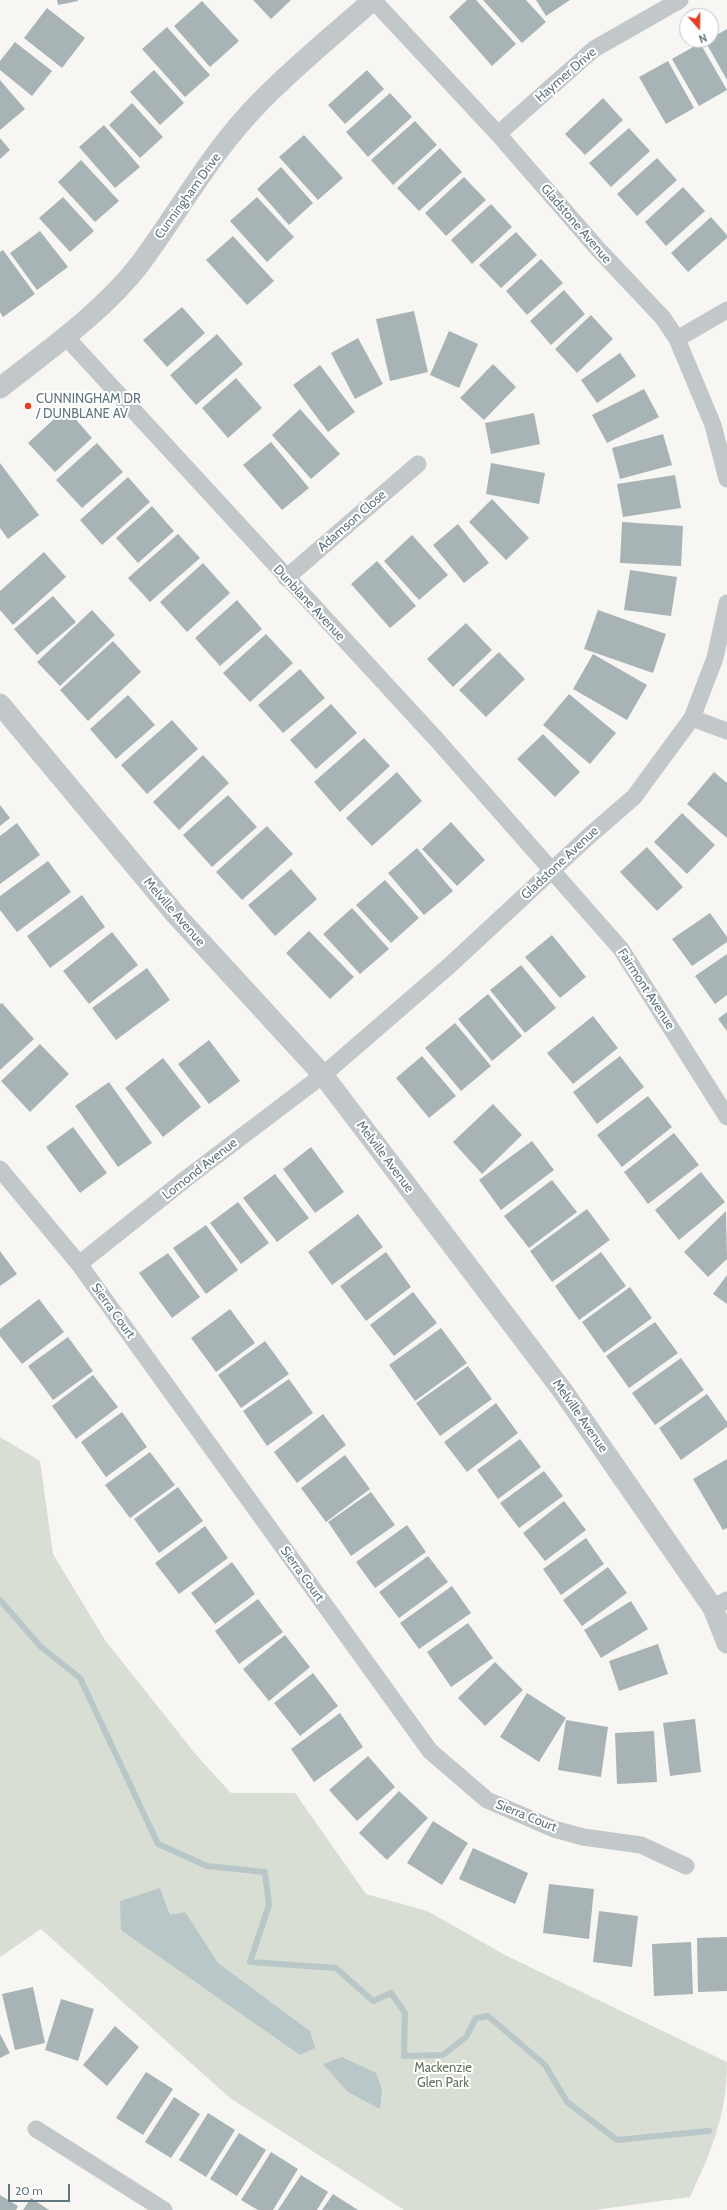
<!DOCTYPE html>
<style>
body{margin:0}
#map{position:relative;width:727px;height:2210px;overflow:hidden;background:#f7f6f3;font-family:Cabin,sans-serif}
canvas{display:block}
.north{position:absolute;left:679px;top:8px;width:40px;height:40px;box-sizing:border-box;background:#fff;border:1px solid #c0c8cb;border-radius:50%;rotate:160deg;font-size:11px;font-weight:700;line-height:16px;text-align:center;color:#61757e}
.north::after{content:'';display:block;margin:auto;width:14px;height:18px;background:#e43f26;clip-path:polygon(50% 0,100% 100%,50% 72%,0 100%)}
.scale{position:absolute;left:8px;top:2184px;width:62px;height:18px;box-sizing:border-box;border:2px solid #61757e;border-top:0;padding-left:5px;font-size:12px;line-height:14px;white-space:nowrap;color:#61757e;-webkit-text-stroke:3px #fff;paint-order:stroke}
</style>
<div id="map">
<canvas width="727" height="2210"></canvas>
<div class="north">N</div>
<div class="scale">20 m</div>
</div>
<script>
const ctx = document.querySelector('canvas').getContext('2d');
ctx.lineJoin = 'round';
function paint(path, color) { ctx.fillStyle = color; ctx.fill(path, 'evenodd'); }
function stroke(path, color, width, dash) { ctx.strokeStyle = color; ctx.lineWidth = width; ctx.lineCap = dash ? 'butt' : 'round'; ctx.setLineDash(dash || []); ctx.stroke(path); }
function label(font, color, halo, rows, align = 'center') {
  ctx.font = font + ' Cabin,sans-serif'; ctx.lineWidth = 4; ctx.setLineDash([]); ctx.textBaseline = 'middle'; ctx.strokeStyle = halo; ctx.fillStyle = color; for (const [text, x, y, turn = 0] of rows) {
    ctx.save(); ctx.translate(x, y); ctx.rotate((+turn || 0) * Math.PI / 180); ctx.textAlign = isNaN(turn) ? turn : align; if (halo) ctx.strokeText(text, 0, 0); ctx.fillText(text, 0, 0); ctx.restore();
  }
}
const green = new Path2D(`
 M0 1437 40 1461 53 1554 105 1640 197 1756 231 1793H295L366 1894 427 1911 507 1956 727 2062C727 2114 712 2150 690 2197L594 2210H404L230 2098 41 1929 0 1957Z`);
const water = new Path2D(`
 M160 1888 170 1915 185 1912 218 1963 310 2031 315 2048 300 2055 121 1930 120 1901Z
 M342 2057 376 2073 382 2090 380 2109 348 2092 323 2064Z`);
const stream = new Path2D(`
 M0 1600 40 1646 80 1678 158 1844 207 1866 265 1872 269 1905 250 1962 336 1968 373 2001 391 1993 405 2013 404 2056 443 2055 466 2037 476 2018 488 2016 545 2065 567 2102 617 2140 709 2131`);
const building = new Path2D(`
 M57 0H78V1L58 5Z
 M253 0H291L271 19Z
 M467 0H476L516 44 492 66 449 17Z
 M483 0H526L546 22 522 43Z
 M536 0H570L546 16Z
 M202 1 239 41 210 67 174 26Z
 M47 8 85 38 62 68 24 38Z
 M167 27 210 75 185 97 142 49Z
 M727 29V80L705 41 711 40V38Z
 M15 42 52 71 32 96 0 70V61Z
 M700 43 727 90 699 106 672 59Z
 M668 61 694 108 666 124 639 77Z
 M154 70 184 103 160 125 130 92Z
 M367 70 384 89 345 124 328 105Z
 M0 80 25 109 0 130Z
 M390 93 412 117 368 157 346 132Z
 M603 98 623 120 585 155 565 134Z
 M132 103 163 137 140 158 109 125Z
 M415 121 437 145 393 185 371 160Z
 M104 125 140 167 115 188 79 147Z
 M629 128 650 151 611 187 589 163Z
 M304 135 343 178 318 200 279 157Z
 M0 138 10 150 0 159Z
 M440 148 462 172 419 211 397 188Z
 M657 158 677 180 637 216 617 194Z
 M81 160 119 201 95 222 58 182Z
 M281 167 313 203 289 225 257 189Z
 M464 177 486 200 446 236 425 213Z
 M683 187 705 211 666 246 645 222Z
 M63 197 94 231 70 252 39 218Z
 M257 197 294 237 267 262 230 221Z
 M491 204 512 227 472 264 451 240Z
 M711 217 727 235V238L688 272 671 253Z
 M40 231 68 267 37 290 10 253Z
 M516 232 537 255 501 288 479 265Z
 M233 236 274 281 247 305 206 260Z
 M3 250 35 294 3 317 0 312V252Z
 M541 259 563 283 527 315 506 291Z
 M564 290 585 314 551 345 530 321Z
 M182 307 205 333 167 367 143 340Z
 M414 311 428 372 390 381 376 319Z
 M591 315 613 339 577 373 555 349Z
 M449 331 478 344 459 388 430 375Z
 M217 334 243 364 196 405 170 375Z
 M358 338 383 384 355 399 331 353Z
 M620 353 636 376 597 403 581 380Z
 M493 364 516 387 484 420 460 398Z
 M320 365 355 412 328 432 293 385Z
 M236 378 262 408 228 438 202 408Z
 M644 389 659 417 607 443 592 415Z
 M66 408 92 438 55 472 28 443Z
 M300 409 340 454 311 479 272 435Z
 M534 413 540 444 491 454 485 423Z
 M663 434 672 465 620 479 612 448Z
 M271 442 309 488 282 510 243 465Z
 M97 443 123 472 82 508 56 480Z
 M0 463 39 515 8 539 0 528Z
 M491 463 545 473 539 504 486 494Z
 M675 475 681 508 623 517 617 484Z
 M128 477 150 502 102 545 80 520Z
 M492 499 529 538 506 560 469 522Z
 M152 506 174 531 138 563 116 538Z
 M622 522 683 526 681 566 620 563Z
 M458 524 489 563 464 583 433 545Z
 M178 534 200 558 150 602 128 578Z
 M412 535 448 575 419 600 384 561Z
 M44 552 66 577 13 625 0 610V591Z
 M377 561 416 606 390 628 351 584Z
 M203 563 230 593 187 632 160 602Z
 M630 570 677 577 671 616 624 610Z
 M53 596 76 622 37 655 14 629Z
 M237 600 262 629 220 666 195 638Z
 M92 610 115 635 60 686 37 662Z
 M598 610 666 634 653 673 584 649Z
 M466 623 492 650 453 687 427 659Z
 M266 634 293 663 250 702 223 673Z
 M113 641 141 672 88 721 60 690Z
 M499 652 525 679 486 717 459 690Z
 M593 654 647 685 627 720 573 689Z
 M300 669 325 698 283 733 258 705Z
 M569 694 616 733 590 764 543 725Z
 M128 695 155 725 116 759 90 729Z
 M331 704 357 733 316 769 290 740Z
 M172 720 198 749 147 794 121 765Z
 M543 734 580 772 555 797 517 759Z
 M364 738 390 766 340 812 314 782Z
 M203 755 229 783 179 830 153 802Z
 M397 772 422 801 372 846 346 818Z
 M714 772 727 783V838L687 804Z
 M228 795 257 827 212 867 183 835Z
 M0 805 10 818 0 826Z
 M682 813 715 845 687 874 654 842Z
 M451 822 485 860 457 886 422 849Z
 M17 823 40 855 0 884V836Z
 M267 826 293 854 242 900 216 872Z
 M647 847 683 887 657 911 620 872Z
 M417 848 453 891 424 915 388 873Z
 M48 861 71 892 17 932 0 910V896Z
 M291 869 317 899 275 936 248 905Z
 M385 880 419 918 391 943 356 905Z
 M82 895 105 927 50 968 27 936Z
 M352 908 389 949 360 974 323 934Z
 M710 913 727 937V942L692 966 672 939Z
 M309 931 354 977 330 999 286 953Z
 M112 932 138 965 89 1004 63 971Z
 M552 935 586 977 560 998 525 957Z
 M727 954V995L715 1004 695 976Z
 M521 965 556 1008 525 1033 490 990Z
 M147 968 170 1000 116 1040 92 1008Z
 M488 994 522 1036 492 1061 458 1019Z
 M2 1003 34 1039 0 1070V1004Z
 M727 1012V1031L718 1019Z
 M593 1016 618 1048 573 1084 547 1053Z
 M455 1023 491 1066 461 1091 425 1048Z
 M209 1040 240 1081 209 1104 178 1064Z
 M40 1044 69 1074 30 1112 1 1081Z
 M422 1056 456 1096 429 1118 396 1078Z
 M620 1056 644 1087 597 1124 573 1092Z
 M163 1058 201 1107 163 1137 125 1088Z
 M109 1082 152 1143 118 1167 75 1106Z
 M648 1096 672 1127 622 1167 597 1135Z
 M493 1104 522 1135 482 1174 453 1142Z
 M73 1127 107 1173 80 1193 46 1147Z
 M674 1133 699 1165 648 1204 624 1172Z
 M532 1141 554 1170 501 1210 479 1180Z
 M311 1147 344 1192 315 1213 283 1169Z
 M701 1172 725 1202 679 1240 655 1210Z
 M275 1174 309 1218 277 1242 243 1198Z
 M552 1180 577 1212 529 1248 504 1216Z
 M238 1202 269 1243 241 1264 210 1223Z
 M587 1209 610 1240 552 1282 530 1251Z
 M726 1211 727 1259 708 1277 684 1252Z
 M358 1214 383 1247 332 1285 308 1252Z
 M206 1225 238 1270 206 1294 173 1248Z
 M0 1251 17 1274 0 1286Z
 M386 1252 411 1287 366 1321 340 1286Z
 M601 1252 626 1286 579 1320 555 1286Z
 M168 1253 200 1297 172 1318 139 1273Z
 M727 1275V1304L713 1294Z
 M630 1287 652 1318 604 1353 582 1322Z
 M413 1292 437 1323 394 1356 370 1325Z
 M39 1299 64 1332 22 1364 0 1336V1329Z
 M230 1309 255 1343 216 1372 191 1338Z
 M655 1322 678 1353 629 1388 606 1356Z
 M441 1328 467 1363 415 1401 389 1365Z
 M68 1337 93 1371 53 1400 28 1366Z
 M265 1341 289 1374 241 1408 218 1375Z
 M681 1358 704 1390 655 1425 632 1393Z
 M468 1366 492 1399 440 1436 416 1403Z
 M93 1375 118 1407 76 1439 52 1406Z
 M289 1379 313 1413 267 1446 243 1411Z
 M707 1394 727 1422V1427L681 1460 659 1428Z
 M496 1403 518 1433 467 1472 444 1442Z
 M122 1412 147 1447 106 1477 81 1442Z
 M323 1414 346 1445 297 1483 274 1452Z
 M520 1439 541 1467 498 1499 477 1470Z
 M150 1452 175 1485 130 1518 105 1485Z
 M345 1455 370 1489 326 1522 301 1488Z
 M727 1459V1528L723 1530 693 1479Z
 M544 1471 563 1496 519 1528 500 1503Z
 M178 1487 203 1521 159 1553 134 1519Z
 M371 1492 395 1525 351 1556 328 1522Z
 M564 1501 586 1530 545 1561 523 1533Z
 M407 1525 426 1552 375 1588 356 1562Z
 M205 1526 228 1558 179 1594 155 1563Z
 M586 1538 604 1564 561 1595 543 1569Z
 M428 1556 448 1582 399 1618 379 1592Z
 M232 1562 255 1594 215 1624 191 1593Z
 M608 1567 627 1593 582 1626 563 1600Z
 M452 1586 471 1613 419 1649 400 1623Z
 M258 1599 283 1632 239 1664 215 1631Z
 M631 1601 648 1629 601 1658 584 1630Z
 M468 1623 493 1658 451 1687 427 1652Z
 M285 1635 310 1667 269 1701 243 1669Z
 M658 1644 668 1674 619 1691 609 1661Z
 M495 1662 523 1690 485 1726 458 1698Z
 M313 1673 338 1706 300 1736 274 1703Z
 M527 1693 566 1718 539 1762 500 1737Z
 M340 1713 363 1747 314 1782 291 1749Z
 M695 1719 701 1772 670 1776 663 1723Z
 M566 1720 608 1727 601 1777 558 1770Z
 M654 1731 657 1782 617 1784 615 1733Z
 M368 1756 395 1787 357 1821 329 1790Z
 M399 1791 428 1818 387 1860 359 1833Z
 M433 1821 468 1843 442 1885 407 1863Z
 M473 1848 528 1873 515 1904 459 1879Z
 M549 1884 594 1889 589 1939 543 1933Z
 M599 1911 638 1916 632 1967 593 1962Z
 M727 1937V1991L698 1992 697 1938Z
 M691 1942 693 1994 654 1996 652 1944Z
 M33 1987 45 2043 15 2050 2 1994Z
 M61 1999 94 2009 78 2061 45 2050Z
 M115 2026 139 2047 107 2086 83 2065Z
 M0 2034 10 2053 0 2058Z
 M146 2072 173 2089 143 2135 116 2118Z
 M174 2097 200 2114 171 2158 145 2142Z
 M208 2113 235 2130 206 2177 179 2160Z
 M239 2133 266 2150 237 2196 210 2179Z
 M271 2152 298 2169 273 2210H258L241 2200Z
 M301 2175 328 2192 317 2210H278Z
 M333 2194 358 2210H322Z
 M0 2195 18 2206 16 2210H0Z
 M31 2198 49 2210H23Z`);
const minor = new Path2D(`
 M373 0 498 134 597 248 663 318 677 339 713 425 727 479
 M498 134 594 49 680 0
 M65 336 437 740 621 949 727 1117
 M677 339 727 310
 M286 578 418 464
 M692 718 727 731
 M0 1169 79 1264 430 1751 487 1800 554 1829 583 1837 641 1845 686 1866
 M79 1264 187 1178 323 1075 449 966 589 836 634 797 692 718 715 658 727 603
 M713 1608 727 1600
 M36 2129 164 2210`);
const tertiary = new Path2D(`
 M0 388C47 351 103 312 140 264 180 210 213 149 261 101 296 65 336 33 373 0
 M0 704 176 915 323 1075 562 1390 713 1608 727 1643`);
const markers = [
 [28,406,4,"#e43f26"]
];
const streetNames = [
 ["Haymer Drive",566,75,-41],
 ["Cunningham Drive",188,196,-54],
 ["Gladstone Avenue",576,224,49],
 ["Adamson Close",352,521,-41],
 ["Dunblane Avenue",309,603,47],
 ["Gladstone Avenue",560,863,-43],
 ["Melville Avenue",174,912,49],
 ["Fairmont Avenue",646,989,57],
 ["Melville Avenue",385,1157,53],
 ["Lomond Avenue",200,1169,-38],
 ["Sierra Court",113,1311,54],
 ["Melville Avenue",580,1416,55],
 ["Sierra Court",302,1574,54],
 ["Sierra Court",526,1816,22]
];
const poiNames = [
 ["CUNNINGHAM DR",36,399],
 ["/ DUNBLANE AV",36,414]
];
const parkNames = [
 ["Mackenzie",443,2068],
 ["Glen Park",443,2083]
];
paint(green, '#d9ded4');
paint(water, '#b9c7c9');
stroke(stream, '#b9c7c9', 6);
paint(building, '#a8b3b6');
stroke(minor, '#c2c7c9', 17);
stroke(tertiary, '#c2c7c9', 21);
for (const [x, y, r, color] of markers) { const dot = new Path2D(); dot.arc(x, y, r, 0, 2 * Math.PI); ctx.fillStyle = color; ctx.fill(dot); stroke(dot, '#fff', 1.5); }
label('13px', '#61757e', '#fff', streetNames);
label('13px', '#61757e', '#fff', poiNames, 'left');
label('13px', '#667760', '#fff', parkNames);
</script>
